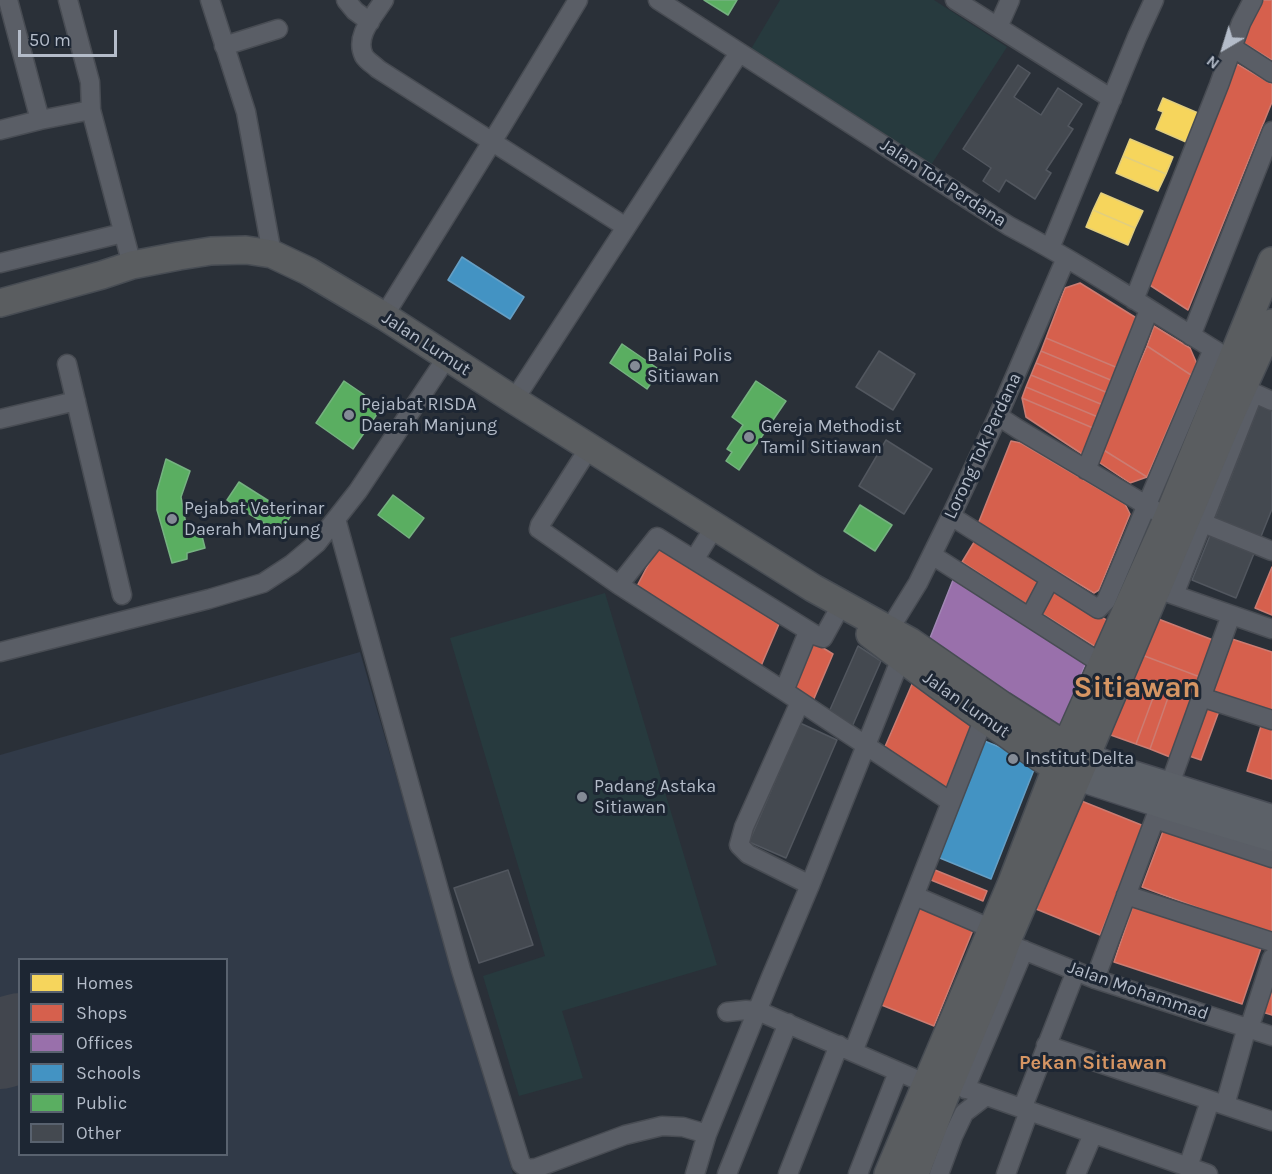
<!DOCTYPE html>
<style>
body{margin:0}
#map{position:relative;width:1272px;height:1174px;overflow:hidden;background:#2a3038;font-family:Karla,sans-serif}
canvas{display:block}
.legend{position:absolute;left:18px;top:958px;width:210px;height:198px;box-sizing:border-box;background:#1d2633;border:2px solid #59626f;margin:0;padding:8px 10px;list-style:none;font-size:18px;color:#b4bcc9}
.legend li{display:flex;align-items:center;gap:12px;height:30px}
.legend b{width:30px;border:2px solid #59626f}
.north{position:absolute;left:1194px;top:18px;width:60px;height:60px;-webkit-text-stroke:4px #1d2633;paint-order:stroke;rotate:218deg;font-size:16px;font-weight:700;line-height:24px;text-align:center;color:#b4bcc9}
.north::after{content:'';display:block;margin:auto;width:21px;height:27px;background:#b4bcc9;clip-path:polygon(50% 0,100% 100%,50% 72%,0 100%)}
.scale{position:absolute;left:18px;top:30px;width:99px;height:27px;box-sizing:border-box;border:3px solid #b4bcc9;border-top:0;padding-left:8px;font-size:18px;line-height:21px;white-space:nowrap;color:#b4bcc9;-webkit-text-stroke:4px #1d2633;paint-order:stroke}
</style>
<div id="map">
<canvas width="1272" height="1174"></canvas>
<ul class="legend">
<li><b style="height:16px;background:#f6d55c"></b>Homes</li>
<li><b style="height:16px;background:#d6604d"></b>Shops</li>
<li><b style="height:16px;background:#9970ab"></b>Offices</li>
<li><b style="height:16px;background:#4393c3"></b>Schools</li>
<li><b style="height:16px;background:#5aae61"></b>Public</li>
<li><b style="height:16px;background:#444950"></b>Other</li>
</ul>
<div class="north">N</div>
<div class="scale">50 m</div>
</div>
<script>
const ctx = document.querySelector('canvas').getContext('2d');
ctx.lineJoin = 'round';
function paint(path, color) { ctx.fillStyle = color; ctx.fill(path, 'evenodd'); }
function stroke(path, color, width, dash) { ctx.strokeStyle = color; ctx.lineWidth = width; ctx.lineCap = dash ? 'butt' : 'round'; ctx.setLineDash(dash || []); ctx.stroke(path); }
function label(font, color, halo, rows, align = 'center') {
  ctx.font = font + ' Karla,sans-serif'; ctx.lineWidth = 6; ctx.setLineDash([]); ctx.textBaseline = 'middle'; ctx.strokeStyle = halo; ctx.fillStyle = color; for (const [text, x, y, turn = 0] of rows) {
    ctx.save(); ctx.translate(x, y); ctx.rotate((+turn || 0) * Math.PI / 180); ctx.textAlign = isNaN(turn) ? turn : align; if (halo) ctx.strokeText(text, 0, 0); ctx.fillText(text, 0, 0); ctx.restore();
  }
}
const airport = new Path2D(`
 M360 652 513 1174H0V755ZM20 960H226V1154H20Z`);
const green = new Path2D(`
 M780 0H934L1007 47 931 165 751 49Z
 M605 593 717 965 562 1011 583 1078 519 1096 483 976 545 956 450 638Z`);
const homes = new Path2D(`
 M1163 98 1198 113 1186 142 1156 129 1163 112 1158 110Z
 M1130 139 1173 157 1166 174 1123 156Z
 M1123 156 1166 174 1158 191 1116 173Z
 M1101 193 1143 211 1135 228 1093 210Z
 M1093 210 1135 228 1128 245 1086 227Z`);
const shops = new Path2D(`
 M1260 0H1272V60L1242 42Z
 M1237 64 1272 84V102L1188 310 1148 284Z
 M1080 283 1138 319 1118 368 1046 338 1065 288Z
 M1154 326 1190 348 1197 364 1191 375 1147 346Z
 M1046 338 1118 368 1113 381 1041 351Z
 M1147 346 1191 375 1147 477 1102 449Z
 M1041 351 1113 381 1108 393 1036 363Z
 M1036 363 1108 393 1103 405 1031 375Z
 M1031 375 1103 405 1098 417 1026 387Z
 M1026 387 1098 417 1093 428 1022 398Z
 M1022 398 1093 428 1082 454 1026 417Z
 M1011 441 1021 443 1125 504 1130 514 1099 590 1094 593 978 524Z
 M1102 449 1147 477 1130 483 1097 461Z
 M976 539 1041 581 1026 604 962 562Z
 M657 548 779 624 761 666 636 588Z
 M1272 567V615L1255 608Z
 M1049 584 1111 623 1099 649 1038 611Z
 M1148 615 1213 640 1200 677 1134 652Z
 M1229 638 1272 652V712L1212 692Z
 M810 640 833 654 813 701 790 688Z
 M1134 652 1200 677 1191 700 1125 676Z
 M1125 676 1157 687 1136 744 1105 733Z
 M913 682 976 721 946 788 884 749Z
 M1157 687 1170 692 1150 749 1136 744Z
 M1170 692 1191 700 1170 757 1150 749Z
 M1204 705 1219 711 1201 760 1186 755Z
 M1262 723 1272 726V779L1247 771Z
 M1079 800 1144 826 1100 935 1036 909Z
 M1165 826 1272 865V935L1142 887Z
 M930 868 987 891 983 901 926 878Z
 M1134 903 1262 945 1242 1004 1114 962Z
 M918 907 973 930 934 1026 879 1004Z
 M1272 973V1015L1259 1011Z`);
const offices = new Path2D(`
 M955 575 1087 660 1060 727 928 643Z`);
const schools = new Path2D(`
 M462 257 524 297 510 319 448 280Z
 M982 740 1037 762 991 879 935 856Z`);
const public = new Path2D(`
 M704 0H737L728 15Z
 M622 344 660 370 647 389 610 363Z
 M344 381 382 407 353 449 316 423Z
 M756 381 786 401 739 470 726 461 732 452 727 449 743 425 732 417Z
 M166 459 190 471 181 497 187 530 200 528 205 548 187 553V559L172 563 157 510V491Z
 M239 482 291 515 280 533 227 500Z
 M393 495 424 518 409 538 378 515Z
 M860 505 892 525 875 551 844 531Z`);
const runway = new Path2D(`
 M0 1044 20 1038`);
const building = new Path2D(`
 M1018 65 1030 73 1014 97 1041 115 1058 88 1082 104 1068 126 1073 129 1046 170 1051 173 1035 199 1006 180 999 192 983 181 991 168 963 149Z
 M879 351 915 374 893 410 856 387Z
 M1259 405 1272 410V509L1260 539 1214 520Z
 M886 440 932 469 904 514 859 486Z
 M1211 533 1255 551 1236 598 1192 580Z
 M858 646 881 661 852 727 829 712Z
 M800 723 837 740 786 858 749 842Z
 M508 870 533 945 479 963 454 888Z`);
const minor = new Path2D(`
 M8 0 40 120
 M68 0 90 82 91 110
 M210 0 246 112 272 254
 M346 0 355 11 370 22
 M384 0C374 16 354 36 364 56 367 61 374 65 378 69L626 227
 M658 0 1009 226C1085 266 1157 315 1231 360
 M955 0 1112 99
 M998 27 1010 0
 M224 46 278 29
 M1232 47 1272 73
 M0 130 40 120 91 110 132 265
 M1050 248 1137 37 1154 0
 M0 263 123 233
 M1134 300 1219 85 1241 23 1253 0
 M384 316 503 124 578 0
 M1191 336 1272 131
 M67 364 122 595
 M1243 388 1272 401
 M514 400 739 53
 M998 416 1018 429 1156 511
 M0 419 76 401
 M589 448 540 525 539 529 619 585 784 691 951 802
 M1086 470 1149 310
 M951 516 1098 609 1106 601 1213 349
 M336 519 461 970 521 1164 528 1169 536 1168 625 1135 662 1126 683 1127 707 1134
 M1203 523 1272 551
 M932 555 1102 664
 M694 560 715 526
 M619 585 657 537 817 636 823 638 839 609
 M1163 591 1272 629
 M1174 595 1252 397
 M1030 617 1050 579
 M889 630 918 583 951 516 998 416 1066 258
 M0 652 209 599 263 583 292 564 317 543 358 491 447 357
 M784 691 808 632
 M1201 697 1272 720
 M800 702 744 827 739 845 748 854 810 885
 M1170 784 1231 615
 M1155 819 1272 858
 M1126 895 1272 942
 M915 896 992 929
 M1006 943 1095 979 1272 1036
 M1095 979 1160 805
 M727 1012 746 1010 758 1011 927 1084
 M1249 1029 1272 958
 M1046 1045 1272 1121
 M853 1052 984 718
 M950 1083 1208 1174
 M965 1089 1024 950
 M1225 1105 1247 1027
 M1022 1109 1076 971
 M1188 1167 1210 1101
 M695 1174 707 1134 771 977 810 885 901 658
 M727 1174 788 1023
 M788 1174 839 1045
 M858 1174 898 1072
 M939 1174 953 1136 964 1113 986 1096
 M1006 1174 1029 1111
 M1076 1174 1093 1134`);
const major = new Path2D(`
 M1086 755 1129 772 1272 817
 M1077 778 1178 811 1272 839`);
const highway = new Path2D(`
 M0 303 102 275 132 265 179 256 211 251 246 250 272 254 308 271 384 316 514 400 813 588 911 642 1002 705 1066 746 1086 755
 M870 634C913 667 956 699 1001 730 1024 746 1046 764 1071 775
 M888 1174 1012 882 1056 768 1168 517 1272 261
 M915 1174 950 1083 992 982 1006 943 1077 778 1226 425 1272 323`);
const markers = [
 [635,366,6,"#848b96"],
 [349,415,6,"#848b96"],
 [749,437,6,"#848b96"],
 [172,519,6,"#848b96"],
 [1013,759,6,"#848b96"],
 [582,797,6,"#848b96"]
];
const streetNames = [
 ["Jalan Tok Perdana",943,183,33],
 ["Jalan Lumut",426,344,33],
 ["Lorong Tok Perdana",983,446,-65],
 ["Jalan Lumut",966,705,35],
 ["Jalan Mohammad",1138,991,19]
];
const poiNames = [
 ["Balai Polis",647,356],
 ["Sitiawan",647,377],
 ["Pejabat RISDA",361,405],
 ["Daerah Manjung",361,426],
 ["Gereja Methodist",761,427],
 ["Tamil Sitiawan",761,448],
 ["Pejabat Veterinar",184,509],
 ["Daerah Manjung",184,530],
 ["Institut Delta",1025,759],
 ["Padang Astaka",594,787],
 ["Sitiawan",594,808]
];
const neighbourhoodNames = [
 ["Pekan Sitiawan",1093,1063]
];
const townNames = [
 ["Sitiawan",1137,688]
];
paint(airport, '#313a48');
paint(green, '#273a3e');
paint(homes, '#f6d55c');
stroke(homes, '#e2ce7d', 1.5);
paint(shops, '#d6604d');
stroke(shops, '#cc7c72', 1.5);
paint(offices, '#9970ab');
stroke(offices, '#a187b4', 1.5);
paint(schools, '#4393c3');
stroke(schools, '#659fc5', 1.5);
paint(public, '#5aae61');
stroke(public, '#75b280', 1.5);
stroke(runway, '#42464e', 90);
paint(building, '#444950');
stroke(building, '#52575f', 1.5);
stroke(minor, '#484c53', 21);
stroke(major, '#484c55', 27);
stroke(highway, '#474c53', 30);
stroke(minor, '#5a5e66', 18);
stroke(major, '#5c6168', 24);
stroke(highway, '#5a5d60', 27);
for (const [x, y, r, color] of markers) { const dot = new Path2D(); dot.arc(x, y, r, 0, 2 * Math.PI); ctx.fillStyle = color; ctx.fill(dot); stroke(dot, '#1d2633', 2); }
label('18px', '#b4bcc9', '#1d2633', streetNames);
label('18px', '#b4bcc9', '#1d2633', poiNames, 'left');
label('bold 20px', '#d59563', '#1d2633', neighbourhoodNames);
label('bold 30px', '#d59563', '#1d2633', townNames);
</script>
